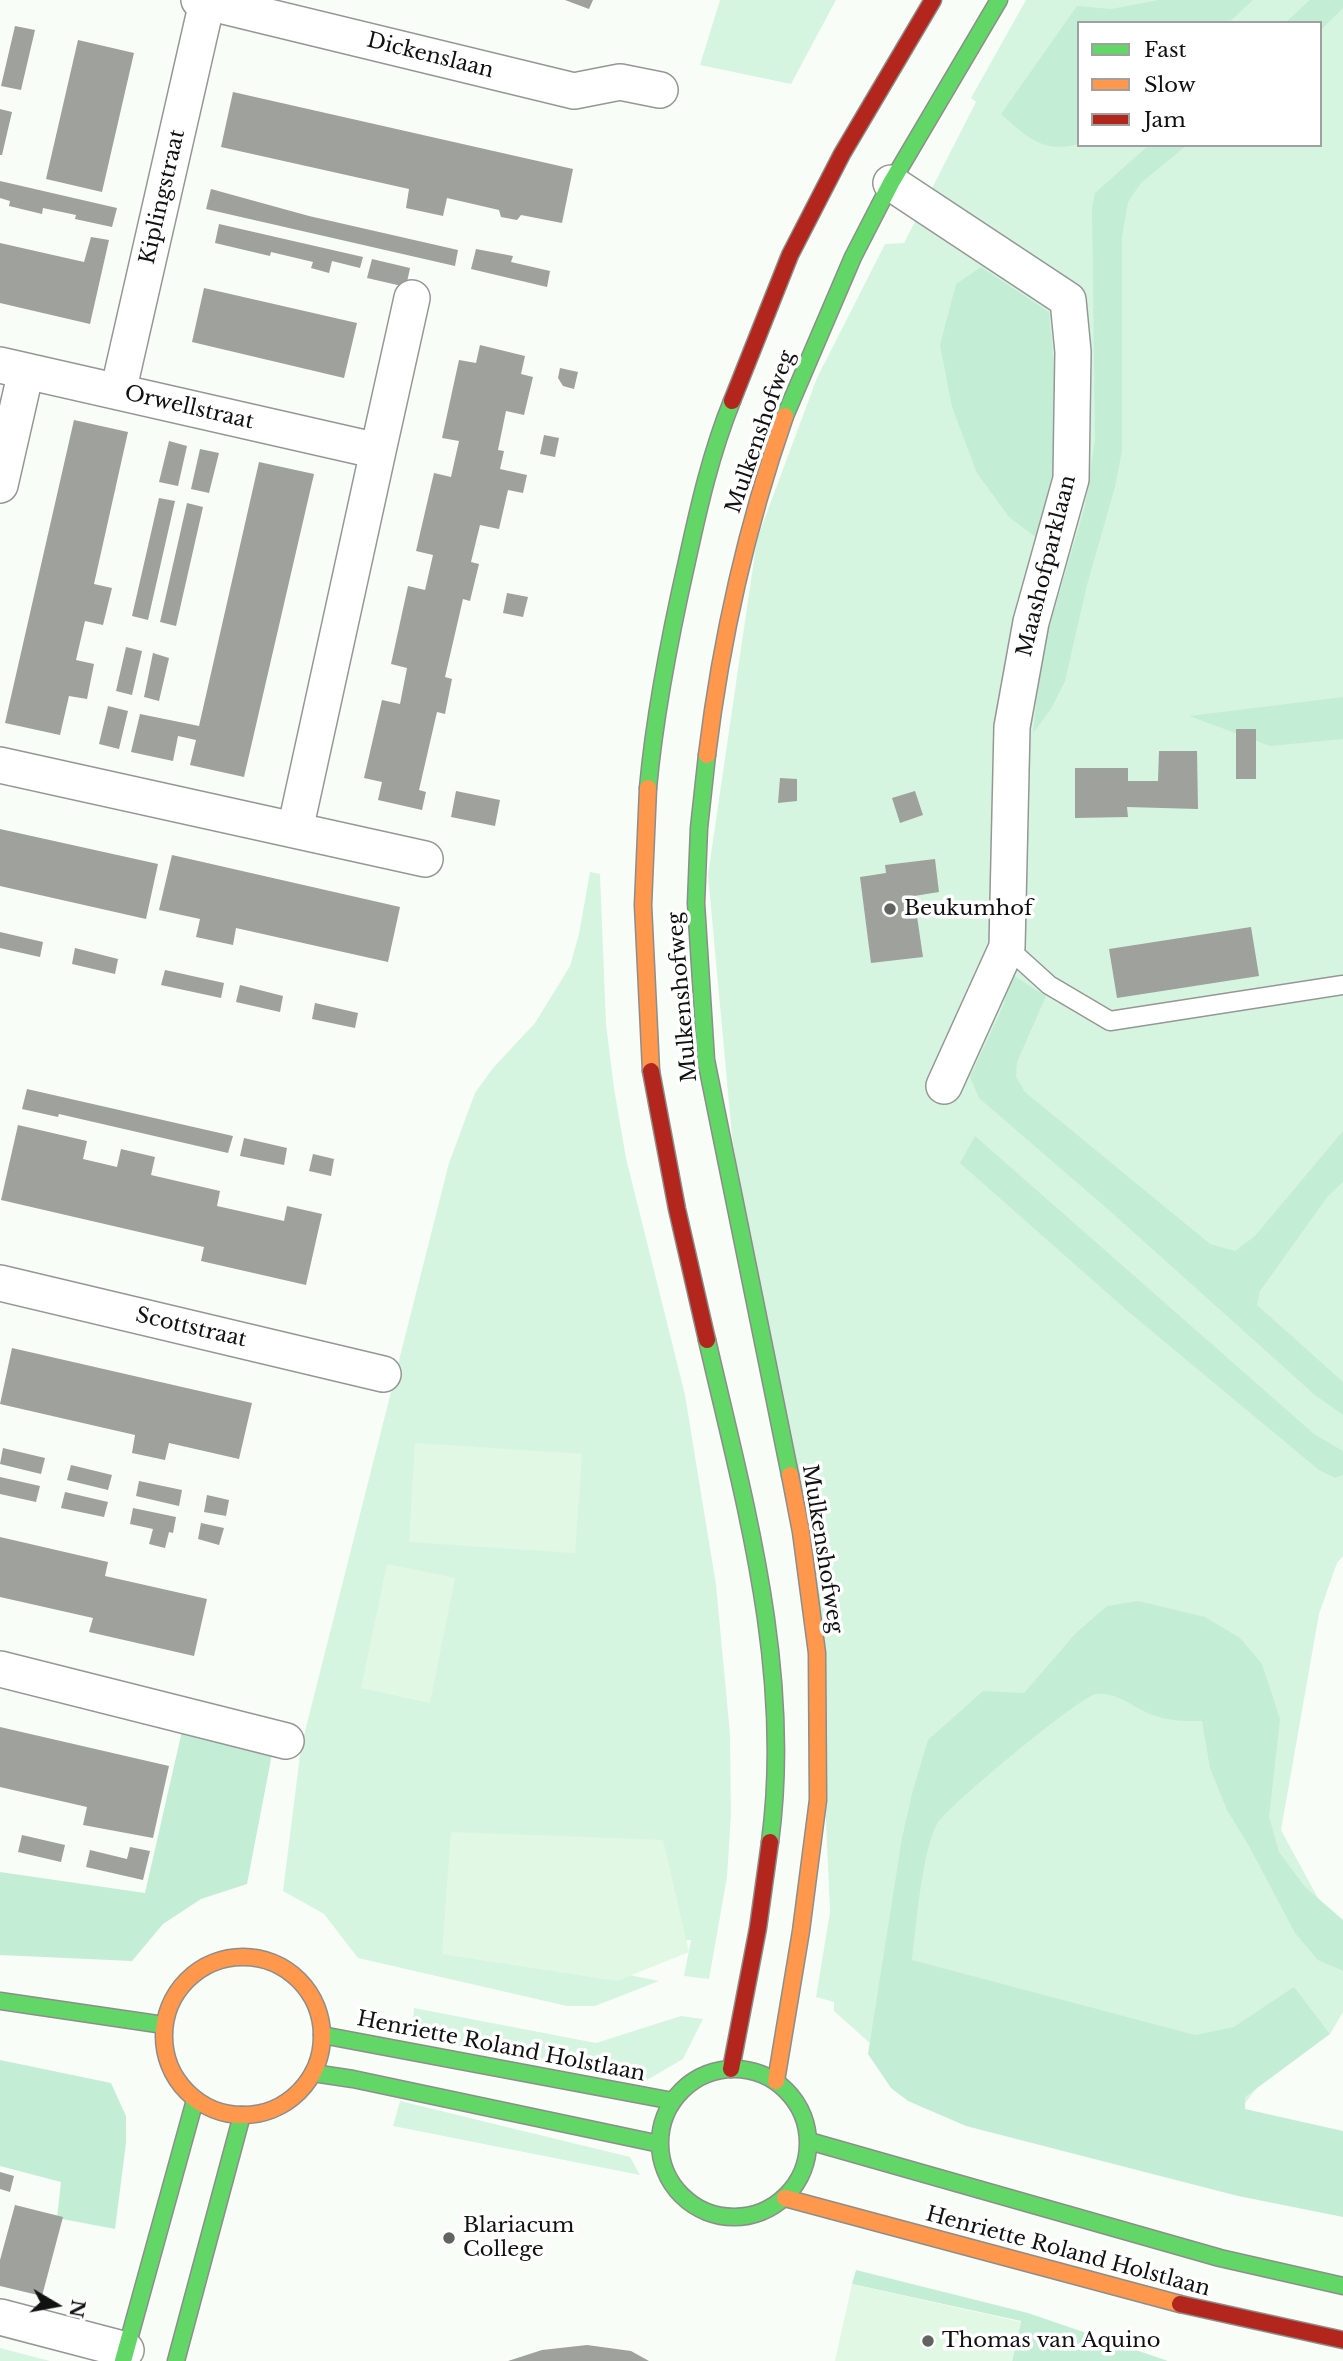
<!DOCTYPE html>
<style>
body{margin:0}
#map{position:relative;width:1343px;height:2361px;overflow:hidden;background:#f9fdf7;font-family:"Libre Baskerville",serif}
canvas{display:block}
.legend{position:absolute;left:1077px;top:21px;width:245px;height:126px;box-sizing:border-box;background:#fff;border:2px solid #a0a0a0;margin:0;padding:9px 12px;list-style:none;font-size:21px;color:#111}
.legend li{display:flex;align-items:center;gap:14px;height:35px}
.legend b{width:35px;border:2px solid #a0a0a0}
.north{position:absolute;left:21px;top:2270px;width:70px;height:70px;-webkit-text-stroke:5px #fff;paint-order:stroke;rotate:100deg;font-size:19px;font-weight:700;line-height:28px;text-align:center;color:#111}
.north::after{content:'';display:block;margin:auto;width:24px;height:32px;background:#111;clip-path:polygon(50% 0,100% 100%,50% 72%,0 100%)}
</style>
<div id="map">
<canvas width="1343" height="2361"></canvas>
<ul class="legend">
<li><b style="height:9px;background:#63d668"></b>Fast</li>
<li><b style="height:9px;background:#ff974d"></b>Slow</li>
<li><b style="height:9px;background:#b3261e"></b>Jam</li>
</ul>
<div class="north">N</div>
</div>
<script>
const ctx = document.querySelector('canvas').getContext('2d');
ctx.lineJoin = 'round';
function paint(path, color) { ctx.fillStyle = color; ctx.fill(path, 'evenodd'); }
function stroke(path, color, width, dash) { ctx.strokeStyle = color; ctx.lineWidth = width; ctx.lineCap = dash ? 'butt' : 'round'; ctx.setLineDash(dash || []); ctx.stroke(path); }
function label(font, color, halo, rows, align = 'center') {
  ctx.font = font + ' "Libre Baskerville",serif'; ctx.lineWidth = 7; ctx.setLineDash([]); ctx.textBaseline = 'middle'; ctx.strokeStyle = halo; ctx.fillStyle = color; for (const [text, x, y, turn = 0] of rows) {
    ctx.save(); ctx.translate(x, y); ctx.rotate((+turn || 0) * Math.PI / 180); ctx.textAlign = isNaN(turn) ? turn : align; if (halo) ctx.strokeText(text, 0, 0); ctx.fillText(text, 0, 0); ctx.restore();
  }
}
const green = new Path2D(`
 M720 0H836L791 84 700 65Z
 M1026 0H1343V1556L1337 1563 1319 1614 1281 1830 1333 1926 1326 1963 1343 1971V2012L1330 2034 1314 2014 1229 2124 930 2097 834 2011V2002L816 1997 830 1912 821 1706 732 1136 708 875 757 539 817 378 885 244 904 243 976 102 971 98ZM1079 23H1320V145H1079Z
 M590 872 600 874 606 1024 614 1088 626 1158 685 1395 716 1585 730 1734 731 1815 727 1877 709 1979 684 1976 691 1940H458L659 1981 595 2006H567L358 1958 324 1914 283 1891 301 1747 449 1163 475 1093 493 1068 535 1023 570 966 579 934Z
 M414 2008 596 2043 681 2016 703 2019 683 2059 647 2080 412 2037Z
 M400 2101 630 2157 640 2175 393 2126Z
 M0 2348 50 2361H0Z`);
const forest = new Path2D(`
 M1159 0H1253L1228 23H1079V144C1042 154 1026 136 1001 114L1077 6 1111 9Z
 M1310 0H1343V8L1320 31V23H1285Z
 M1149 145H1187L1141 183 1128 202 1122 237V451L1115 487 1087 585 1065 681 1051 709 1033 733 1042 651 1085 506 1095 440 1092 207 1095 193Z
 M981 267 1049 312 1059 421 1054 478 1038 539 1009 517 977 473 952 407 940 345 956 284Z
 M1343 697V739L1270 746 1189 716Z
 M1009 973 1046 996 1017 1062 1016 1077 1025 1092 1210 1244 1235 1251 1255 1236 1343 1131V1182L1328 1196 1260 1291 1257 1305 1343 1382V1415L1315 1395 1110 1211 979 1098 970 1077 1004 1004Z
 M975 1136 1314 1434 1343 1451V1475L1335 1478 1319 1470 1130 1313 960 1163Z
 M1138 1601 1205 1617 1240 1638 1262 1664 1280 1719 1269 1817 1279 1852 1305 1887 1343 1920V1971L1318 1960 1295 1933 1249 1846 1227 1810 1210 1768 1202 1721C1184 1721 1166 1721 1150 1714 1131 1706 1117 1692 1096 1694 1082 1695 946 1807 937 1824 922 1851 916 1926 912 1960L1195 2035 1234 2027 1294 1987 1330 2034 1245 2097V2109L1343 2131V2217L1238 2196 966 2126 908 2101 891 2088 868 2054 902 1838 913 1790 928 1740 983 1691 1024 1693 1076 1633 1107 1606Z
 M182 1731 272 1754 247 1884 201 1899 163 1924 132 1961 0 1955V1872L145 1893Z
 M0 2060 111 2083 126 2116V2143L115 2229 57 2218 61 2182 0 2166Z
 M856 2270 1028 2313 1168 2361H1012L1021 2321 852 2284Z`);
const pitch = new Path2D(`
 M415 1443 582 1454 575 1553 409 1542Z
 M387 1564 455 1578 430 1703 361 1688Z
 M451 1832 663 1840 689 1952 617 1981 442 1954Z
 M852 2284 1021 2322 1012 2361H835Z`);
const building = new Path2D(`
 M565 0H593L589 9Z
 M15 26 35 30 21 90 1 86Z
 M78 40 134 53 102 192 46 179Z
 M233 92 573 169 562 223 521 215 517 220 501 217 499 210 447 198 443 216 406 208 409 189 221 147Z
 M0 109 12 112 2 155H0Z
 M0 181 117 208 112 227 75 219 76 215 43 208 42 214 9 206 10 201 0 198Z
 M211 189 309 216 458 250 455 266 206 209Z
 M219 224 363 257 360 268 332 261 329 273 311 268 313 262 271 252 270 256 215 243Z
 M91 237 109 240 90 324 0 303V243L84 262Z
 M476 249 513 256 511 262 550 271 547 287 471 269Z
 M372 259 410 268 406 287 367 278Z
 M204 288 357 323 344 378 192 342Z
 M480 345 525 356 521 374 533 377 524 415 506 411 498 450 504 451 500 469 527 475 523 493 508 490 499 529 480 525 471 562 479 564 470 601 463 599 445 677 452 679 445 714 437 712 419 790 426 792 422 810 378 800 382 782 364 778 382 700 400 704 407 668 391 664 408 586 425 590 433 555 416 551 434 473 451 477 459 441 442 438 459 360 476 363Z
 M560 368 578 372 574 389 563 386 558 378Z
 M74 420 128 432 94 584 112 588 103 625 85 621 76 660 94 664 87 699 69 696 60 735 5 723Z
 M544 435 559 438 555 457 540 454Z
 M169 441 187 446 178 486 159 482Z
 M200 449 219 453 209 493 191 489Z
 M259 462 314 474 244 777 190 765 196 740 178 736 173 761 131 752 140 714 199 726Z
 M159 498 175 501 148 620 132 616Z
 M187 503 203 507 176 626 160 622Z
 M507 593 528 597 523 617 503 613Z
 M126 647 142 651 132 695 116 691Z
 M153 653 169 658 159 701 144 697Z
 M108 706 128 711 119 749 99 744Z
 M1236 729H1256V779H1236Z
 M1159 751H1197L1198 809 1127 807 1128 817 1075 818V768H1128V781H1158Z
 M780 778 797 779V801L778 803Z
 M456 791 500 800 495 826 451 817Z
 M915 791 923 815 900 823 892 798Z
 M0 829 158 864 146 919 0 886Z
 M172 855 400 907 388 962 236 928 233 945 196 937 200 919 159 910Z
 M935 859 939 892 914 896 923 957 871 963 860 877 886 873 885 865Z
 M1251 927 1259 976 1117 998 1109 949Z
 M0 932 43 942 40 957 0 948Z
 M75 948 118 959 115 974 72 964Z
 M165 970 224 983 221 998 161 985Z
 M240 985 283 996 280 1012 236 1002Z
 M315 1003 358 1013 355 1028 312 1019Z
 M27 1089 233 1136 228 1153 59 1114 58 1117 22 1109Z
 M18 1125 87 1141 83 1159 117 1167 121 1149 155 1157 151 1175 220 1191 217 1206 284 1221 287 1206 322 1214 306 1285 201 1261 204 1247 1 1200Z
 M244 1138 287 1148 284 1165 240 1156Z
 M313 1154 334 1159 331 1176 309 1171Z
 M12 1348 252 1403 239 1459 169 1443 165 1460 132 1453 135 1435 0 1404Z
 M3 1448 45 1458 41 1474 0 1464Z
 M71 1465 112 1475 108 1490 67 1480Z
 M0 1477 40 1486 36 1502 0 1494Z
 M139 1481 182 1490 179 1506 136 1496Z
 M65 1492 108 1502 104 1517 61 1508Z
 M207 1495 229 1500 226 1516 204 1512Z
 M133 1508 176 1517 173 1533 169 1532 165 1548 149 1544 153 1529 130 1524Z
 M201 1523 224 1528 219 1545 198 1539Z
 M0 1537 108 1562 105 1576 207 1599 194 1656 89 1632 93 1618 0 1597Z
 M0 1727 169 1766 153 1838 83 1825 87 1807 0 1787Z
 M22 1835 65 1845 61 1862 18 1852Z
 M130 1847 150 1851 143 1880 86 1867 90 1850 127 1859Z
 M0 2172 14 2176 10 2192 0 2189Z
 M15 2205 63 2217 42 2296 0 2286V2260Z
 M587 2345 631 2351 649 2361H508L542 2350Z`);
const lane = new Path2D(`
 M1007 947 1049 985 1110 1021 1343 985`);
const street = new Path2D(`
 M199 0 574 91 620 82 660 90
 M891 183 1068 300 1073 352 1071 479 1031 622 1012 727 1007 947 944 1086
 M0 365 378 451 295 830
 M118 392 207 2
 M378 451 412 298
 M0 485 26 371
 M0 765 425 859
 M0 1283 383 1374
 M0 1669 286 1741
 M0 2317 126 2350`);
const fast = new Path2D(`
 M785 416 853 257 891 183 999 0
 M707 755 699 828 696 903 706 1060 790 1475
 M648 788C655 711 670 636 687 561 699 506 711 453 732 401
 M707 1340C745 1504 793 1672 770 1842
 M0 2001 164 2025
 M322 2035 673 2101
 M660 2143a74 74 0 1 1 148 0a74 74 0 1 1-148 0Z
 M313 2073 353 2079 660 2144
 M809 2141 1220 2258 1343 2286
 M123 2361 195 2100
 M176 2361 242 2115`);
const slow = new Path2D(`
 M707 755C721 640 747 525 785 416
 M648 788 643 905 651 1071
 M164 2036a79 79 0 1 1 158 0a79 79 0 1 1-158 0Z
 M776 2081 801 1931 818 1800 817 1653 801 1532 790 1475
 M785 2198 1180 2304`);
const jam = new Path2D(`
 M732 401 790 255 842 154 933 0
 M651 1071 677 1209 707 1340
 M731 2069 758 1928 770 1842
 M1180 2304 1343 2340`);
const markers = [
 [890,909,7,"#626462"],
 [449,2238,7,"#626462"],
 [928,2341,7,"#626462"]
];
const streetNames = [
 ["Dickenslaan",430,56,14],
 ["Kiplingstraat",163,197,-77],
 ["Orwellstraat",189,408,13],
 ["Mulkenshofweg",761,432,-71],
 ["Maashofparklaan",1047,566,-76],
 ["Mulkenshofweg",683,997,-95],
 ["Scottstraat",191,1328,13],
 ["Mulkenshofweg",822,1549,81],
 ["Henriette Roland Holstlaan",501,2047,11],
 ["Henriette Roland Holstlaan",1068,2252,15]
];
const poiNames = [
 ["Beukumhof",904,909],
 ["Blariacum",463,2226],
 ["College",463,2250],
 ["Thomas van Aquino",942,2341]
];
paint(green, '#d6f5e0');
paint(forest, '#c4edd5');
paint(pitch, '#e1f8e5');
paint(building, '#9ea19c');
stroke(lane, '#959795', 21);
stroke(street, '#959795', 38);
stroke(fast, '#8c8e8b', 19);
stroke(slow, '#8c8e8b', 19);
stroke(jam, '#8c8e8b', 19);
stroke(lane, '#fefffe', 18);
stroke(street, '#fefffe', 35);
stroke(fast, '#63d668', 16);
stroke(slow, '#ff974d', 16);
stroke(jam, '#b3261e', 16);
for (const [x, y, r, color] of markers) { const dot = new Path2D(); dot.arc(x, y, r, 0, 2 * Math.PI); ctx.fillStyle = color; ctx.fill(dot); stroke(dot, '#fff', 2.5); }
label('21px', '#111', '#fff', streetNames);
label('21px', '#111', '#fff', poiNames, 'left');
</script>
